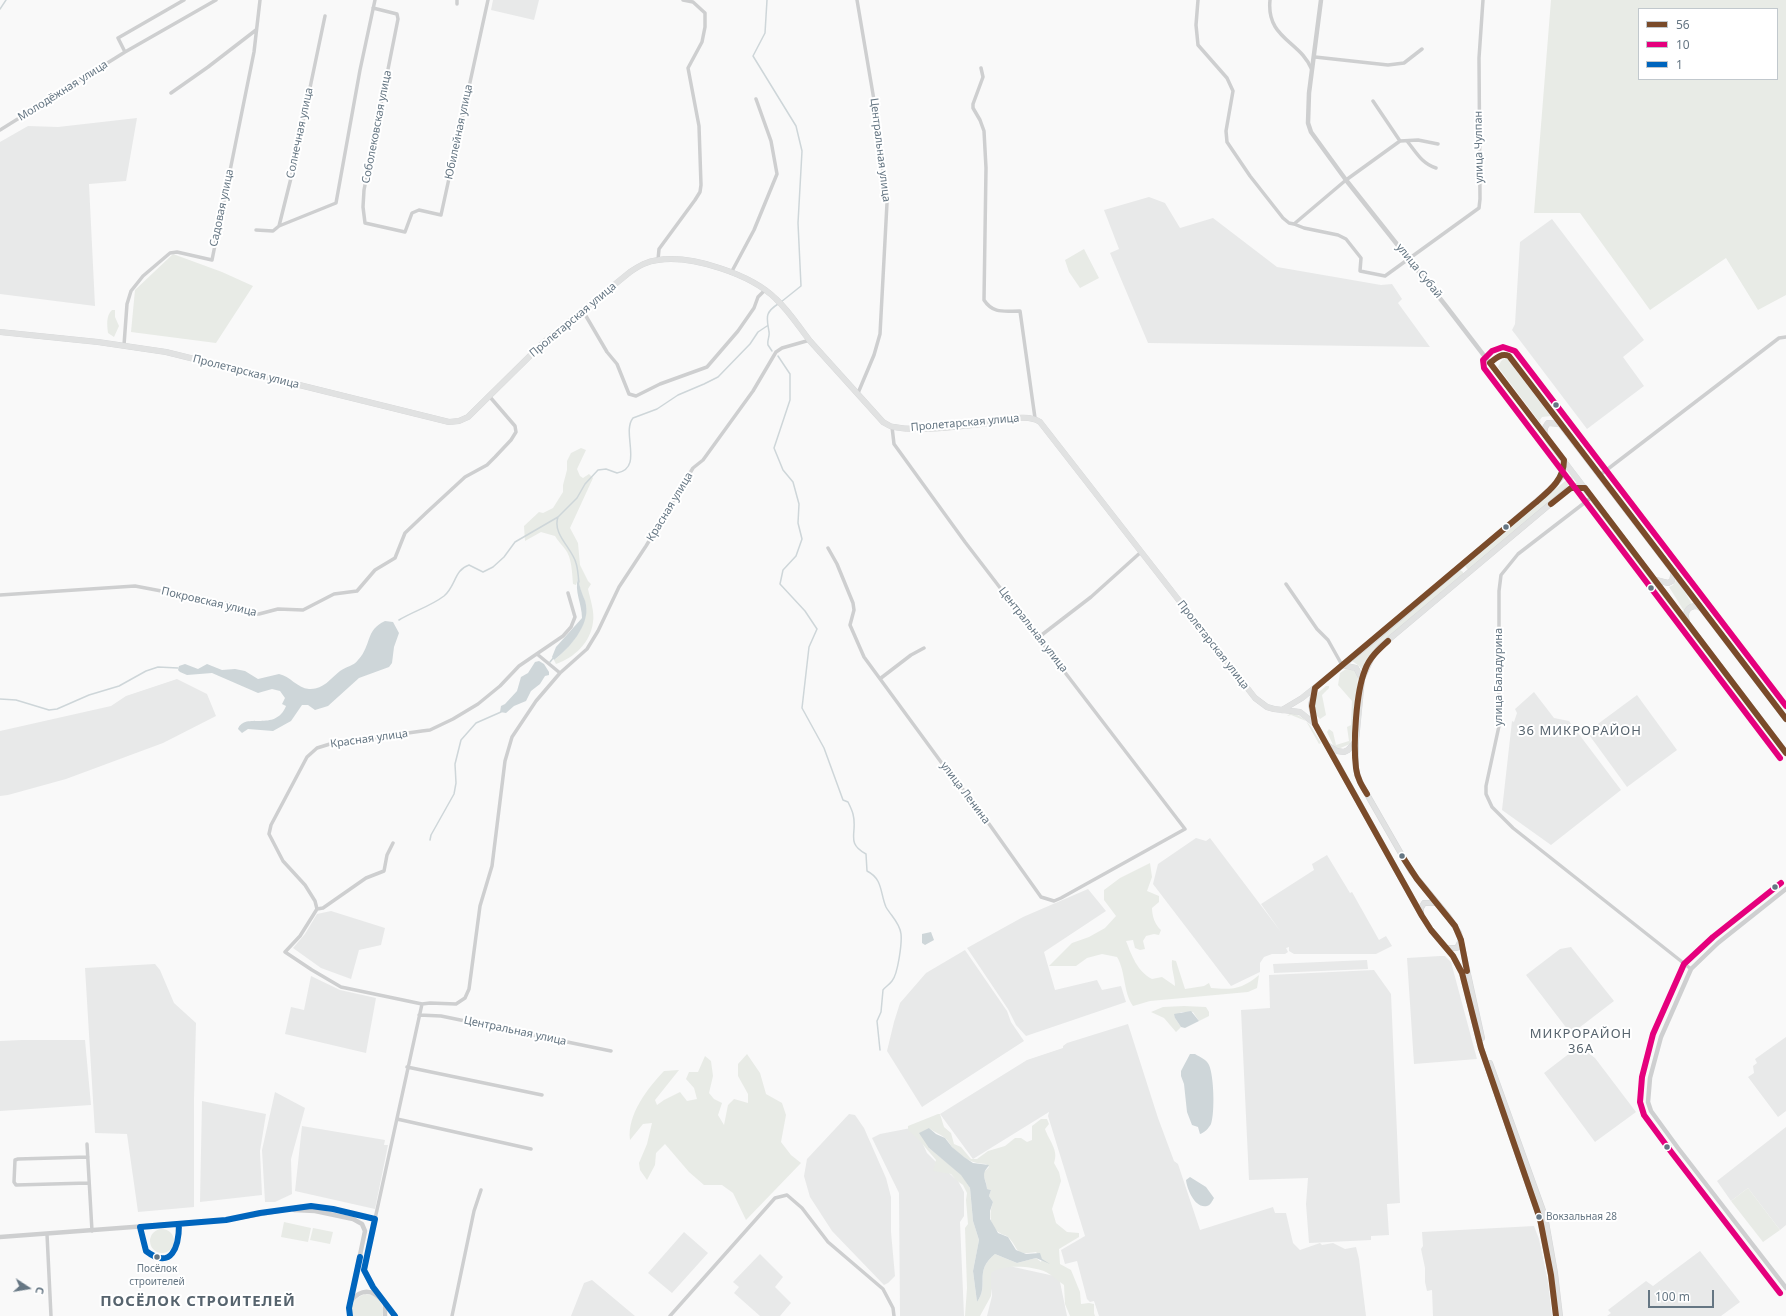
<!DOCTYPE html>
<meta charset="utf-8">
<style>
body{margin:0}
#map{position:relative;width:1786px;height:1316px;overflow:hidden;background:#f9f9f9;font-family:"Noto Sans",sans-serif}
canvas{display:block}
.legend{position:absolute;left:1638px;top:8px;width:140px;height:72px;box-sizing:border-box;background:#fff;border:1px solid #c1c8cd;margin:0;padding:5px 7px;list-style:none;font-size:12px;color:#657683}
.legend li{display:flex;align-items:center;gap:8px;height:20px}
.legend b{width:20px;border:1px solid #c1c8cd}
.north{position:absolute;left:8px;top:1268px;width:40px;height:40px;-webkit-text-stroke:3px #fff;paint-order:stroke;rotate:102deg;font-size:11px;font-weight:700;line-height:16px;text-align:center;color:#657683}
.north::after{content:'';display:block;margin:auto;width:14px;height:18px;background:#657683;clip-path:polygon(50% 0,100% 100%,50% 72%,0 100%)}
.scale{position:absolute;left:1648px;top:1290px;width:66px;height:18px;box-sizing:border-box;border:2px solid #657683;border-top:0;padding-left:5px;font-size:12px;line-height:14px;white-space:nowrap;color:#657683;-webkit-text-stroke:3px #fff;paint-order:stroke}
</style>
<div id="map">
<canvas width="1786" height="1316"></canvas>
<ul class="legend">
<li><b style="height:5px;background:#7a4b2a"></b>56</li>
<li><b style="height:5px;background:#e5007d"></b>10</li>
<li><b style="height:5px;background:#0065bd"></b>1</li>
</ul>
<div class="north">С</div>
<div class="scale">100 m</div>
</div>
<script>
const ctx = document.querySelector('canvas').getContext('2d');
ctx.lineJoin = 'round';
function paint(path, color) { ctx.fillStyle = color; ctx.fill(path, 'evenodd'); }
function stroke(path, color, width, dash) { ctx.strokeStyle = color; ctx.lineWidth = width; ctx.lineCap = dash ? 'butt' : 'round'; ctx.setLineDash(dash || []); ctx.stroke(path); }
function label(font, color, halo, rows, align = 'center') {
  ctx.font = font + ' "Noto Sans",sans-serif'; ctx.lineWidth = 4; ctx.setLineDash([]); ctx.textBaseline = 'middle'; ctx.strokeStyle = halo; ctx.fillStyle = color; for (const [text, x, y, turn = 0] of rows) {
    ctx.save(); ctx.translate(x, y); ctx.rotate((+turn || 0) * Math.PI / 180); ctx.textAlign = isNaN(turn) ? turn : align; if (halo) ctx.strokeText(text, 0, 0); ctx.fillText(text, 0, 0); ctx.restore();
  }
}
const built = new Path2D(`
 M493 0H539L534 20 491 10Z
 M137 118 126 181 89 184 95 306 0 294V142L28 126 58 127Z
 M1149 197 1165 203 1180 228 1213 218 1277 267 1381 285 1392 284 1402 299 1398 303 1430 347 1148 343 1110 253 1119 249 1104 210Z
 M1552 219 1644 340 1623 357 1644 386 1587 429 1512 330 1515 324 1520 242Z
 M177 679 207 694 216 716 163 743 66 779 8 795 0 796V731L111 706 126 696Z
 M1534 692 1554 718 1569 721 1621 790 1551 845 1502 810 1512 721 1514 722 1517 713 1515 709Z
 M1637 695 1677 750 1627 787 1587 732Z
 M1196 838 1206 841 1210 838 1281 932 1261 904 1314 870 1312 864 1327 855 1350 893 1352 892 1379 940 1386 936 1392 946 1376 954H1294L1289 951V947L1286 948 1288 952 1285 954H1272L1264 957 1260 963V972L1231 986 1153 884 1158 864Z
 M1088 889 1106 911 1044 952 1055 990 1097 980 1102 990 1121 986 1126 1002 1026 1036 1016 1025 1008 1009 967 948 1023 917Z
 M331 911 385 928 381 945 359 950 351 979 321 968 293 948 305 934 317 914Z
 M1571 947 1614 1001 1571 1034 1526 975 1560 949Z
 M965 950 1007 1011 1011 1022 1024 1041 922 1107 887 1051 894 1022 900 1003 926 973Z
 M1440 956H1445L1451 962 1477 1059 1414 1064 1407 958Z
 M1367 960 1368 969 1274 973 1273 964Z
 M155 964 160 970 174 1003 196 1023 194 1099V1207L138 1212 127 1134 95 1133 85 968Z
 M1374 970 1391 994 1400 1203 1387 1204 1389 1235 1371 1236V1240L1309 1243 1306 1204 1308 1178 1249 1180 1241 1010 1270 1008 1269 975Z
 M311 976 340 990 376 998 366 1053 285 1034 291 1007 304 1010Z
 M1128 1024 1158 1118 1174 1161 1178 1164 1200 1230 1273 1207 1275 1213H1286L1293 1243 1300 1250 1320 1243 1322 1245 1333 1243 1345 1249 1356 1247 1359 1259 1366 1316H1099L1094 1301 1090 1302 1087 1299 1077 1261 1065 1264 1061 1250 1085 1236 1048 1116 1049 1112 973 1159 940 1114 1027 1060 1063 1048V1046L1067 1043Z
 M1786 1037V1111L1778 1117 1748 1077 1754 1073 1753 1066 1757 1063 1755 1059Z
 M22 1040H85L91 1105 0 1111V1041Z
 M1579 1046 1595 1058 1636 1112 1595 1142 1544 1073Z
 M275 1092 305 1108 291 1159 292 1194 275 1202H265L262 1150Z
 M202 1101 266 1114 260 1151 262 1195 200 1202Z
 M849 1114 855 1115 864 1128 886 1178 891 1197V1232L895 1276 888 1283 884 1285 832 1231 810 1197 804 1176 807 1159Z
 M302 1126 385 1140 384 1145H388L375 1209 295 1191Z
 M1786 1127V1225L1780 1230 1748 1188 1731 1201 1717 1181Z
 M911 1128 921 1140 927 1153 935 1161 958 1181 964 1192V1216L960 1222 964 1316H900L899 1193 872 1138 880 1134Z
 M1534 1226 1539 1239 1548 1282 1552 1316H1433L1432 1290 1427 1291 1425 1282V1268L1421 1249 1423 1246 1422 1232Z
 M684 1232 708 1253 672 1293 648 1273Z
 M1700 1251 1740 1302 1721 1316H1607L1611 1313 1608 1310 1646 1281 1653 1286Z
 M760 1254 783 1277 775 1287 791 1303 780 1316H760L734 1293 739 1287 733 1282Z
 M1000 1264 1059 1277 1067 1316H987L992 1296 989 1273Z
 M592 1280 635 1316H571L584 1283Z`);
const green = new Path2D(`
 M1551 0H1786V295L1758 310 1726 258 1650 310 1580 213H1534ZM1639 9H1777V79H1639Z
 M1084 249 1099 278 1080 288 1069 272 1065 260Z
 M173 254 222 272 253 286 216 343 131 332 135 290Z
 M112 310H115V317L119 326 114 337 108 333C107 324 106 316 112 310Z
 M1504 359 1510 360 1514 365 1551 416 1542 417 1540 420 1541 424 1498 367 1501 361Z
 M581 448 586 450 577 469 580 476 583 478 589 474 593 478 570 528 578 543 580 565 588 581 591 584 588 589C590 598 595 613 593 622 591 642 574 658 556 664L554 660C568 650 589 625 586 605 586 601 583 598 582 594 580 589 579 584 578 579L576 585 573 584C572 574 572 557 565 549 561 544 558 541 555 536L541 532 525 541 524 526 539 512 543 513 553 508 563 492V485L567 470V461L571 453Z
 M1571 476 1573 478 1571 483 1469 571 1465 566Z
 M1460 570 1463 572V575L1392 636 1363 671 1359 666 1351 660Z
 M1677 579 1692 604 1684 611 1669 587 1673 585Z
 M1346 669 1353 670 1358 676 1354 728 1350 744 1338 749 1334 747 1327 732 1329 729 1333 732 1336 745 1349 741 1347 727 1351 725 1352 701 1338 685 1340 673Z
 M1326 686H1329V688L1322 695 1326 715 1320 719C1314 715 1312 702 1316 695 1318 692 1323 689 1326 686Z
 M1291 713C1307 716 1313 730 1321 743L1319 744 1306 721 1291 715 1287 716Z
 M1150 863 1152 877 1147 891 1159 896V902L1152 908C1152 916 1155 925 1161 930L1159 935 1154 934 1146 936 1143 941 1145 949 1140 950 1135 948 1133 940 1126 941C1132 956 1137 971 1152 979L1162 977 1175 986C1175 977 1171 969 1172 960L1176 961 1185 989 1204 986 1209 983 1211 988C1233 990 1242 989 1259 975L1257 988 1248 992 1150 1001 1133 1006C1123 992 1126 972 1117 957L1102 954 1087 958 1076 966H1049L1072 943 1089 937 1105 928 1116 916 1104 900V890L1120 878Z
 M1184 1006 1206 1007 1209 1012V1016L1199 1021 1193 1012H1181L1175 1018 1181 1027 1176 1032 1164 1018 1151 1012 1163 1007Z
 M747 1054 760 1073 766 1094 782 1103 786 1115 781 1142 791 1155 801 1163 746 1220 733 1193 722 1185H704L689 1172 665 1144 656 1153 655 1165 647 1180 640 1170 639 1163 647 1144 652 1123 643 1124 630 1140C627 1114 648 1088 664 1071L679 1070 655 1100 657 1105 664 1100 680 1092 687 1101 697 1099 694 1088 686 1079 689 1072H698L705 1056 711 1061 713 1076 709 1093 714 1099 722 1103 718 1115 724 1125 728 1105 734 1099 748 1103V1094L738 1076V1064Z
 M938 1114H940L944 1127 951 1133 954 1144 961 1147 971 1159H977L988 1151 1005 1146 1015 1138H1021L1027 1142 1032 1140V1126L1041 1119H1047L1049 1124 1045 1129C1049 1141 1059 1150 1054 1163L1059 1172 1061 1181 1052 1209 1056 1223 1067 1232 1079 1233V1237L1059 1249 1060 1264 1071 1270 1080 1292 1081 1304 1089 1303 1094 1304V1313L1095 1316H1070L1065 1304 1064 1285C1058 1281 1052 1275 1046 1272 1032 1266 1004 1264 991 1273V1296L980 1316H965L967 1288 965 1228 968 1224 966 1200 967 1193 963 1185 956 1180 951 1174 933 1171 936 1160 919 1140 908 1130V1126ZM929 1128C934 1132 940 1134 945 1138 948 1140 950 1145 953 1148 964 1159 971 1163 986 1164L989 1167 984 1172C983 1178 987 1182 987 1189L991 1190 989 1196 993 1202C989 1213 989 1227 1000 1233 1002 1235 1006 1235 1008 1237 1020 1249 1013 1256 1036 1252L1042 1259 1041 1262 1036 1258 1017 1263 995 1254C973 1272 990 1284 977 1302L973 1271 979 1240 973 1221 970 1188 962 1175 929 1148Z
 M1748 1188 1780 1230 1763 1242 1731 1201Z
 M284 1222 311 1228 308 1242 281 1237Z
 M313 1228 333 1232 330 1244 310 1240Z
 M150 1241a12 12 0 1 1 24 0a12 12 0 1 1-24 0Z
 M365 1294C378 1295 385 1303 382 1316H352C350 1305 354 1298 365 1294Z`);
const water = new Path2D(`
 M578 578C579 583 580 588 582 593 583 597 586 601 586 605 590 625 569 649 554 660L552 657 556 647 582 618C582 604 574 591 578 578Z
 M385 621 393 622 399 633 394 647 392 663 389 667 359 678 328 706 315 710 308 705H302L291 721 273 731 248 729 242 733 238 729C245 711 275 733 286 706L282 704 285 698 280 691 272 689 258 693 212 673 187 675 180 672 178 670 179 666 185 664 198 669 207 664 222 670 235 669 245 671 258 679 279 674C290 676 297 688 309 689 323 690 330 679 340 671 345 667 354 666 358 660 372 645 365 630 385 621Z
 M539 661 544 664 549 672V675L545 676 540 684 531 691 526 701 514 706 506 713 500 712 501 706 505 704 517 691 521 677 528 673 535 662Z
 M931 932 934 940 925 945 922 943V934Z
 M1191 1011 1199 1021 1185 1028 1181 1027 1175 1018 1174 1014Z
 M1190 1054H1195C1200 1057 1207 1060 1209 1065 1214 1076 1215 1113 1211 1124 1209 1128 1204 1133 1200 1134L1198 1127 1192 1125 1187 1112 1184 1084 1181 1076V1071Z
 M929 1128 936 1134 945 1138 952 1147 964 1157 973 1163 989 1165C988 1167 986 1169 985 1171 982 1176 987 1183 987 1189L991 1190 989 1196 993 1202 990 1211V1219L998 1233 1008 1237 1016 1250 1026 1254 1040 1253 1042 1259 1050 1264 1036 1258 1017 1263 995 1254C973 1272 990 1284 977 1302L973 1271 979 1240 973 1221 970 1188 961 1175 929 1148 919 1133Z
 M1190 1177 1206 1187 1214 1198C1212 1201 1211 1205 1207 1206 1195 1209 1187 1189 1186 1180Z`);
const stream = new Path2D(`
 M767 0 765 33 753 56 796 126 802 151 798 223 801 286 781 302
 M0 9 6 0
 M772 351 768 345C767 340 770 336 769 332 767 318 764 313 778 304
 M778 356 790 374V400L774 448 783 470 793 482 799 504 798 523 802 539 796 556 783 570 780 584 805 611 817 629 809 647 802 708 824 748 843 800 848 802C850 806 852 810 853 814 858 833 845 843 866 854L867 871C883 879 880 893 886 907 891 916 900 923 901 934 902 943 898 974 892 981 889 985 885 987 883 990L881 1012 877 1021 880 1050
 M558 517C552 534 572 548 576 563 578 569 578 576 579 582
 M399 620C414 611 431 606 444 596 456 586 454 570 469 565L483 572 493 567 504 557 515 542 558 517 577 498 585 484 598 470 606 469 617 473C644 468 621 433 633 418L657 409 678 395 704 384 718 377 750 344 758 332 767 326
 M550 662 554 657
 M0 699 16 700 49 710 57 709 89 695 119 686 146 671 158 667 178 668
 M430 840 431 835 454 794 456 783 455 764 461 740 476 723 501 712`);
const minor = new Path2D(`
 M857 0 874 100 887 203 880 334 874 355 858 393
 M1198 0 1196 25 1198 45 1227 78 1233 91 1226 131 1227 142 1250 176 1283 218 1289 223 1294 224
 M1270 0C1266 39 1301 41 1312 70
 M457 4V0
 M373 8 397 14 398 19 364 190 363 207 365 223 405 232 412 213 419 210 441 215 488 0
 M125 52 118 38 184 0
 M1315 57 1388 65 1404 63 1422 49
 M981 68 983 77 973 104V108L980 120 984 131 986 168 984 300C993 314 1004 311 1020 311L1035 418
 M171 93 208 67 256 30
 M1373 101 1400 141
 M0 130 125 52 216 0
 M1407 141C1416 152 1422 164 1436 168
 M1438 144 1418 140 1400 141 1346 180 1294 224 1304 228 1338 235 1346 239 1361 258 1360 271 1385 276 1479 208 1480 199 1479 58 1483 0
 M279 226 292 174 325 16
 M256 230 273 231 279 226 336 203 360 70 375 0
 M658 260 659 249 695 200 700 192 701 185 699 126 688 68 702 42 705 27V13L693 2 683 0
 M731 273 754 230 777 174 771 141 756 99
 M583 311 607 352 617 364 629 394 636 396 660 384 707 367 738 331 754 308 758 297 765 290
 M124 345 127 304 131 291 143 276 170 253 177 252 212 260 254 52 260 0
 M1600 475 1779 338 1786 337
 M1592 497 1518 554 1501 575 1499 591V726L1486 786V794L1492 807 1513 828 1691 969
 M828 548 837 564 853 603 854 610 850 625 864 657 941 762 977 807 1041 897 1054 901 1061 898 1185 829 965 542 894 444 892 427
 M1286 584 1317 629 1328 640 1342 665
 M0 595 135 586 230 604 254 614H259L278 609 303 610 334 594 357 591 375 570 395 558 405 533 426 513 465 477 487 465 495 457 511 440 516 432 515 426 490 397
 M1039 637 1091 597 1141 552
 M537 654 560 673
 M881 678 911 655 924 648
 M317 909 323 908 366 878 384 871 387 855 393 843
 M422 1004 341 987 312 970 285 952 300 936 317 909 315 901 305 885 283 861 269 834 271 825 307 757 317 748 330 744 422 731 430 730 453 719 478 704 500 686 519 666 563 636 571 627 575 617 568 593
 M419 1015 441 1016 611 1051
 M407 1067 542 1095
 M397 1119 531 1149
 M87 1144 92 1231
 M88 1157 18 1159 15 1160 14 1182 16 1185 88 1183
 M375 1219 422 1004 430 1003 456 1004 465 998 469 989 480 906 492 866 505 761 512 737 536 701 560 673 587 649 598 631 619 587 646 546 693 468 703 460 753 391 776 352 782 348 810 340
 M47 1234 51 1316
 M452 1316 474 1211 481 1190
 M670 1316 775 1198 787 1195 802 1208 828 1242 883 1289 893 1308 894 1316`);
const tertiary = new Path2D(`
 M1321 0 1309 93 1308 123 1311 132 1346 180 1446 306 1545 435
 M1490 363C1496 358 1501 352 1509 356L1560 424
 M1786 889 1718 943 1691 969 1661 1037 1650 1078 1648 1102 1651 1111 1678 1148 1786 1288
 M294 1210 315 1211 353 1219 362 1224 365 1231 349 1308 350 1316
 M0 1237 226 1220 301 1207 333 1209 375 1219 364 1271 376 1294
 M351 1301C369 1279 384 1301 395 1316
 M385 1316V1305`);
const secondary = new Path2D(`
 M1356 741V770L1360 782 1411 871 1448 916 1459 933 1482 1038
 M1327 745 1422 916 1431 930 1453 956 1462 973 1481 1048 1540 1219 1551 1275 1556 1316
 M1421 914V908L1424 903H1436
 M1447 948H1457L1461 940
 M1490 1063 1545 1216 1555 1273 1560 1316`);
const primary = new Path2D(`
 M0 332 98 342 166 352 449 422 459 421 468 417 544 342 630 272C639 266 647 261 658 260 692 255 751 274 776 299 789 311 799 327 810 341 834 368 859 395 883 422 887 424 890 427 894 427 918 432 964 426 989 423 1004 421 1027 413 1040 422L1255 698 1267 707 1274 709 1300 712 1315 724
 M1656 580 1668 583 1672 581 1674 571
 M1687 621C1684 612 1688 606 1697 606L1702 609
 M1362 679 1372 657 1380 647 1567 490 1576 486 1585 488
 M1315 688 1311 705 1315 724 1327 745 1337 751 1344 752 1348 750 1356 741 1362 679 1356 668 1342 665
 M1282 710 1302 698 1374 640 1552 488 1563 475 1564 461
 M1786 719 1567 433 1560 424 1548 423C1541 431 1546 437 1551 444L1786 753`);
const bus1 = new Path2D(`
 M1551 504 1571 488H1585L1786 753
 M1367 794C1362 786 1357 778 1356 768 1353 744 1356 692 1365 670 1369 658 1379 649 1388 641
 M1402 856 1417 879 1455 926 1461 940 1467 971
 M1556 1316 1551 1275 1540 1219 1481 1048 1462 973 1453 956 1431 930 1422 916 1315 724 1312 706 1315 688 1535 503C1549 491 1564 480 1564 460L1490 363C1496 358 1501 353 1509 356L1786 719`);
const bus2 = new Path2D(`
 M1780 758 1484 368 1483 360 1492 351 1503 347 1515 351 1786 706
 M1780 1293 1672 1153 1644 1115 1640 1102 1642 1077 1653 1034 1684 964 1713 937 1781 883`);
const bus3 = new Path2D(`
 M179 1224C179 1246 172 1271 146 1251L140 1227 226 1220 260 1213 311 1206 333 1209 375 1219 364 1270 373 1287 395 1316
 M350 1316 349 1308 360 1257`);
const markers = [
 [1556,405,3.5,"#657683"],
 [1506,527,3.5,"#657683"],
 [1651,588,3.5,"#657683"],
 [1402,856,3.5,"#657683"],
 [1775,887,3.5,"#657683"],
 [1667,1147,3.5,"#657683"],
 [1539,1217,3.5,"#657683"],
 [157,1257,3.5,"#657683"]
];
const busNames = [
 ["Вокзальная 28",1546,1217],
 ["Посёлок",157,1269,"center"],
 ["строителей",157,1282,"center"]
];
const streetNames = [
 ["Молодёжная улица",63,91,-32],
 ["Соболековская улица",377,127,-79],
 ["Юбилейная улица",459,132,-78],
 ["Солнечная улица",300,133,-78],
 ["улица Чулпан",1479,147,-91],
 ["Центральная улица",880,150,83],
 ["Садовая улица",222,208,-78],
 ["улица Субай",1419,271,51],
 ["Пролетарская улица",573,320,-40],
 ["Пролетарская улица",246,372,14],
 ["Пролетарская улица",965,423,-5],
 ["Красная улица",670,507,-59],
 ["Покровская улица",209,602,13],
 ["Центральная улица",1033,630,52],
 ["Пролетарская улица",1213,645,52],
 ["улица Баладурина",1499,677,-90],
 ["Красная улица",369,739,-8],
 ["улица Ленина",965,793,53],
 ["Центральная улица",515,1031,12]
];
const quarterNames = [
 ["36 МИКРОРАЙОН",1580,731],
 ["МИКРОРАЙОН",1581,1034],
 ["36А",1581,1049]
];
const districtNames = [
 ["ПОСЁЛОК СТРОИТЕЛЕЙ",198,1302]
];
paint(built, '#e8e9e9');
paint(green, '#e8ebe6');
paint(water, '#ced6d9');
stroke(stream, '#ced6d9', 1.5);
stroke(secondary, '#d5d6d7', 6);
stroke(primary, '#d5d6d7', 6);
stroke(minor, '#cecfd0', 3.5);
stroke(tertiary, '#cecfd0', 4.5);
stroke(secondary, '#e1e2e2', 5);
stroke(primary, '#e1e2e2', 5.5);
stroke(bus1, '#7a4b2a', 6);
stroke(bus2, '#e5007d', 6);
stroke(bus3, '#0065bd', 6);
for (const [x, y, r, color] of markers) { const dot = new Path2D(); dot.arc(x, y, r, 0, 2 * Math.PI); ctx.fillStyle = color; ctx.fill(dot); stroke(dot, '#fff', 1.5); }
label('10px', '#657683', '#fff', busNames, 'left');
label('11px', '#657683', '#fff', streetNames);
ctx.letterSpacing = '1px';
label('13px', '#57646e', '#fff', quarterNames);
ctx.letterSpacing = '0px';
ctx.letterSpacing = '1px';
label('bold 15px', '#57646e', '#fff', districtNames);
ctx.letterSpacing = '0px';
</script>
